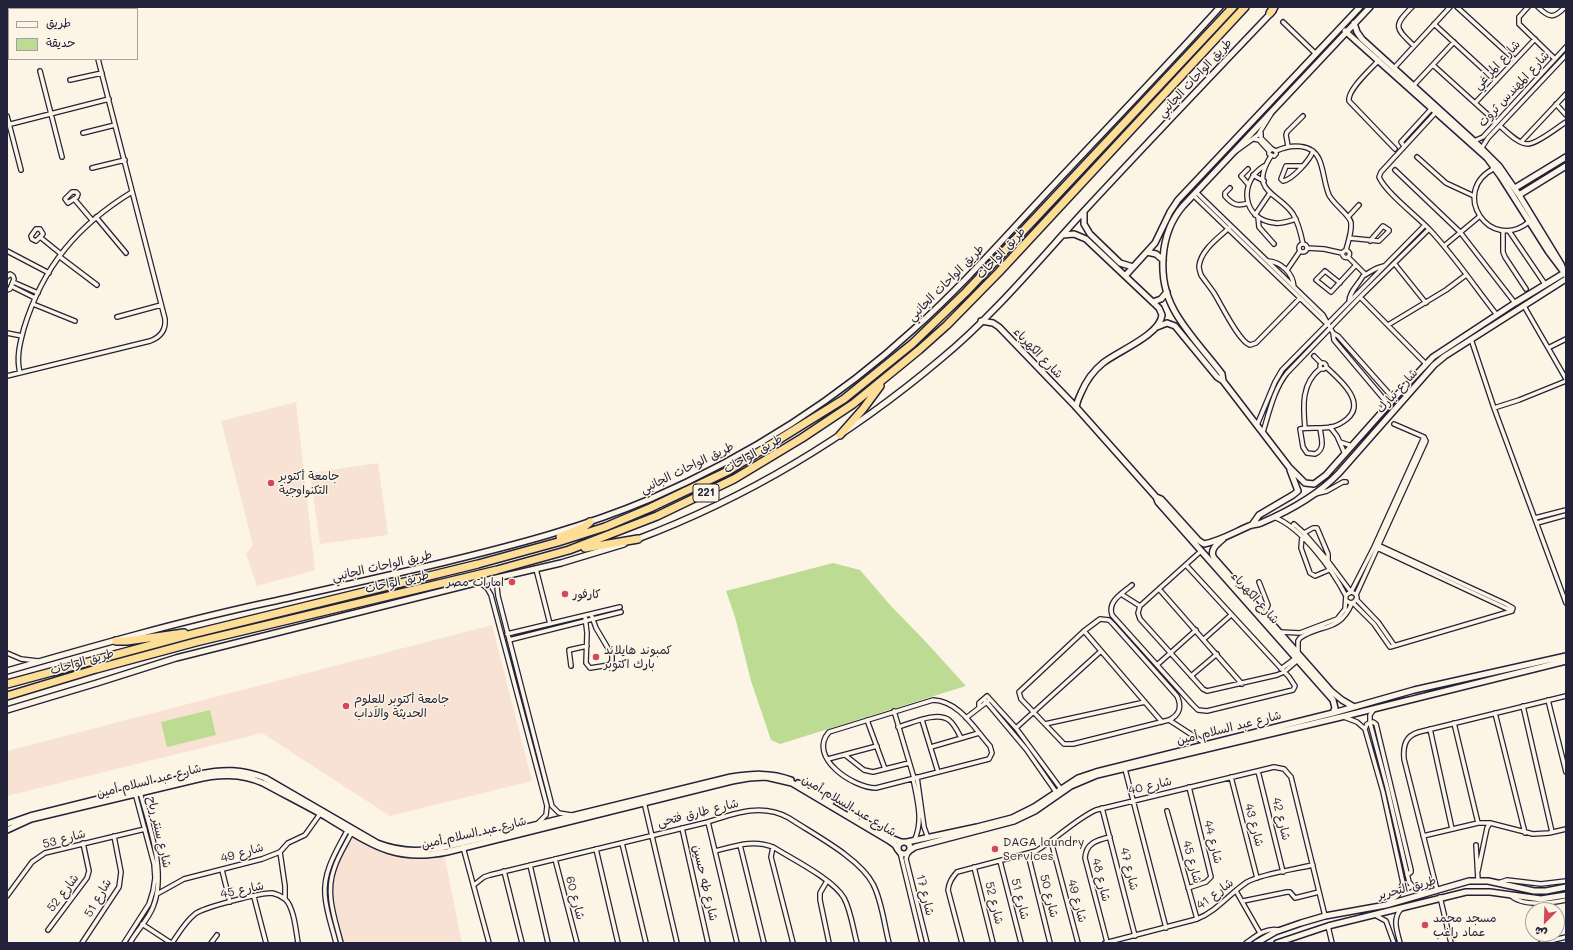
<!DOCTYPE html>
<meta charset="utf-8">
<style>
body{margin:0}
#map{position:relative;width:1573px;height:950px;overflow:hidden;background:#fcf5e5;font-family:Mali,"Playpen Sans Arabic",sans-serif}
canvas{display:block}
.frame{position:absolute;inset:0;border:8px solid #22223b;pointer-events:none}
.legend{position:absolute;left:8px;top:8px;width:130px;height:52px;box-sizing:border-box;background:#fcf5e5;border:1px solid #a5a1a1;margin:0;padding:5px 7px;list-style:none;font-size:12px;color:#22223b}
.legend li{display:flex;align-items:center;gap:8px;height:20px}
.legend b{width:20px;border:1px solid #a5a1a1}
.north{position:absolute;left:1525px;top:902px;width:40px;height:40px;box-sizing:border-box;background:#fcf5e5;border:1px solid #a5a1a1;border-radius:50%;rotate:203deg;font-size:11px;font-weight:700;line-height:16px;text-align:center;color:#22223b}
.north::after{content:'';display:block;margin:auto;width:14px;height:18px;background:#d1495b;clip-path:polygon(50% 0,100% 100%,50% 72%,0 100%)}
</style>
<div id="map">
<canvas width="1573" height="950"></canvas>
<div class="frame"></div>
<ul class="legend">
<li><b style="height:5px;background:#fcf5e5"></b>طريق</li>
<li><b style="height:11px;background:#bedb93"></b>حديقة</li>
</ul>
<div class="north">ش</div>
</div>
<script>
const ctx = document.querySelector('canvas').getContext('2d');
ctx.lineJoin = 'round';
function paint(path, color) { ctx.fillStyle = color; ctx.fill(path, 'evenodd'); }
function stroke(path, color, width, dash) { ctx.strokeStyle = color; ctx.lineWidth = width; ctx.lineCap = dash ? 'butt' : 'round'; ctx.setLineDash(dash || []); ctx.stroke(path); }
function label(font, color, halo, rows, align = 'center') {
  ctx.font = font + ' Mali,"Playpen Sans Arabic",sans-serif'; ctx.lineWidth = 3; ctx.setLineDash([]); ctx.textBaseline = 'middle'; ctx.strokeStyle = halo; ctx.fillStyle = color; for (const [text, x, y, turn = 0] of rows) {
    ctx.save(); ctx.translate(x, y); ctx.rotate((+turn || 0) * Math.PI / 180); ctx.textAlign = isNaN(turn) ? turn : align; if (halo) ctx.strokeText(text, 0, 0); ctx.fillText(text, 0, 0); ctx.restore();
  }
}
const built = new Path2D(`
 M296 402 315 570 257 586 246 554 253 545 221 421Z
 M378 463 388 535 320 544 310 473Z
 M492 625 532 781 390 816 262 733 7 796V751Z
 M350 829 375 844 424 853 443 849 462 943H339L328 902 329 878 332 867Z`);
const green = new Path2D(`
 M833 563 860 570 891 606 925 641 966 686 780 744 771 740 751 681 735 617 726 591Z
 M210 710 216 735 167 747 161 722Z`);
const street = new Path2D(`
 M85 7V9
 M1412 7C1392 27 1396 28 1414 46
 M1457 7 1515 60
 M1528 7 1519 17V24L1555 59
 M1538 7C1549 18 1554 19 1565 7
 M30 9 31 7
 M35 9 36 7
 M1283 22 1316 54
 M1434 24 1496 81
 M1379 60C1371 69 1347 90 1349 101L1395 149
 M1433 65 1496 122
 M1394 68 1450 7
 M40 71 62 157
 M70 80 102 73
 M1414 85 1454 42
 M1475 103 1535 39
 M1556 104 1566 115
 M1437 111 1381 172 1379 177C1386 193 1418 217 1430 230 1455 257 1475 287 1497 315
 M7 116 21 170
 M7 125 109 99
 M1500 126C1507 132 1518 144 1528 144 1537 144 1558 127 1566 122
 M83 133 115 125
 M1261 133V138L1272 149 1276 151V154L1274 156 1269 154V151L1272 149
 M1254 139 1259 140 1269 151
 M1474 141 1483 137 1566 47
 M1521 142 1566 94
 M1288 146 1286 135 1287 132 1303 116
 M1404 146 1401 142 1433 107
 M1481 149 1488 138 1566 55
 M1236 151 1258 135 1271 114
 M1276 151C1290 144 1312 143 1319 159 1324 170 1324 183 1329 195 1334 205 1351 216 1351 223 1352 232 1348 242 1346 250
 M1271 156C1248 192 1278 192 1293 214 1299 224 1301 234 1303 244
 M1417 157 1446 183 1474 196
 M1264 166C1238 182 1242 220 1275 223 1282 224 1289 221 1296 219
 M1303 166H1286L1281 179 1283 181C1292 180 1310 160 1313 151
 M92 168 125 160
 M1495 168C1448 191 1490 255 1530 221
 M1248 169 1241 176 1248 184
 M1395 170 1460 232 1515 303
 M1253 175 1264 181
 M1230 188 1225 193V196C1232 204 1237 207 1248 203
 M72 192H76L78 194 77 197 68 203 65 199Z
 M1196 192 1323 315 1333 333
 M1193 195 1325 322
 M75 200 92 220
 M1255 215 1270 193
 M96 217 126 253
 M1258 217 1259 227 1274 244
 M1348 217 1359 205
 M1229 228C1218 238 1201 250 1199 266 1199 269 1200 272 1201 275 1205 281 1210 287 1214 293 1221 304 1239 342 1250 345L1256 343 1300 298
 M36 229H40L43 234 36 241 32 239 31 236Z
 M1503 231V252L1505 257 1526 289
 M1509 231 1545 284
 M40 237 61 254
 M1349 238 1379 241 1389 231V230L1383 226 1370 241
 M1299 248a4 4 0 1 1 8 0a4 4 0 1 1-8 0Z
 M1444 246 1480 216
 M1307 248 1324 249 1342 253
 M1342.5 254a3.5 3.5 0 1 1 7 0a3.5 3.5 0 1 1-7 0Z
 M7 251 49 273
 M60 257 97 285
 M1348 257 1365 274
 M1268 261C1281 262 1293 273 1294 287
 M1394 263 1426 303
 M1287 270 1300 251
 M7 277 10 274 13 276 14 279 10 289 7 290
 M13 282 38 293
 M1340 283 1325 271 1316 280 1331 292 1355 266
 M11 286 35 298
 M1360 297 1426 364
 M1349 302C1349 292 1358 285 1363 276 1371 272 1374 268 1384 266
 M33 304 75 321
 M1524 306 1566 379
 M117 317 161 305
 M1388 325 1446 290 1466 275
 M7 333 22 336
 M1471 339 1494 408 1566 603
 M1548 348 1566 339
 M1314 356 1321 363
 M1320 366a3 3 0 1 1 6 0a3 3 0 1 1-6 0Z
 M20 373C16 357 20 343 24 328 43 266 78 225 132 192
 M7 376 150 341C161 337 166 330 165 319L98 59
 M1388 404 1334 340 1333 333 1338 336 1393 398
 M1494 408 1519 400 1566 381
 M1257 425 1275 382 1282 370 1425 225
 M1330 427 1337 436 1345 454
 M1305 428C1303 406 1301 383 1321 368
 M1320 428C1321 438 1326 449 1315 454L1307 453 1303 447 1300 429C1310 427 1321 429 1331 427 1337 426 1342 423 1347 419 1367 402 1339 379 1326 367
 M1263 432C1269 413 1274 389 1287 373L1360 297 1429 229
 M1340 442 1352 446
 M1315 494 1327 491 1343 482H1346
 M1274 517C1302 528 1332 569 1346 596
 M1535 518 1566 510
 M1537 523 1566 515
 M1292 527 1294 524 1304 533 1328 561 1351 592
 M1304 533 1313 528H1317L1328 554V561
 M1302 536 1301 548 1310 573 1315 576 1329 570
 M1378 545 1506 604 1513 608 1512 611
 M1377 548 1512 611
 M1201 551 1140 606 1138 613 1140 619 1203 689 1207 691 1277 675 1284 672 1298 660
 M536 569 550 624
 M499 578 497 587 498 596 552 806 559 813 571 815
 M479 582 487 588 491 595 547 806 546 815 537 824
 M1259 582 1268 605 1264 615
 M1132 585C1123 593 1107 601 1112 615L1192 704 1198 710 1207 711 1293 690 1295 686 1289 677 1186 565
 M1159 589 1242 684
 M1351 592 1374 547 1424 437
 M1121 594 1140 606
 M1356 595 1426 441 1424 437 1394 424
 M1356 599 1378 622 1394 645
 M1353 603 1374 624 1390 647 1512 611
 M585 616 587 633 586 663 590 668 609 665 612 661V655L596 628 591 614
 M1100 619 1109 620 1113 624 1177 696C1182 706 1180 715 1169 720L1073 744H1064L1021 699 1019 692 1084 631Z
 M1084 631 1162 722
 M1280 632 1300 633 1337 619 1345 609 1346 595 1351 592 1356 594 1357 598 1354 602 1350 603 1347 601
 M507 634 620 607
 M1204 639 1231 615
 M509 640 621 612
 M1298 652V641L1300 638C1322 623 1339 633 1352 603
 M7 653 21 659 38 661
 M1157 665 1196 630
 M571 666 569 650 587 646
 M1281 669 1297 657
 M1191 676 1217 654
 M984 699 1026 749 1056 792
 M933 700C959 701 974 728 990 746L992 753 989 759 876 788C853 788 807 757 829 732Z
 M1548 700 1566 772
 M1523 706 1552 832
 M979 707V703L987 696 1016 728 1061 789
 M1374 709 1370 715V723L1387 787 1409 882 1416 890 1425 893
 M894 711 914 778
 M1495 713 1525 833
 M1344 717 1357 722 1365 729 1383 792 1403 883 1398 895 1389 902
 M966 718 988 701
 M867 720 885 769
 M922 720 938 772
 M1169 720 1206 744
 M1454 723 1478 823
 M1045 724 1145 702
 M898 727C912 723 937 711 949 720 955 725 958 732 961 738
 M1016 728 1101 651
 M1365 729 1367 724 1373 722 1376 724 1411 870V872L1407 875
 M1430 729 1452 829
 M931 747 979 733
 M845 755 864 770 873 772 909 763
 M828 759 877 746
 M1125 769 1166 928
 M1258 771 1283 872
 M917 777 924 827 928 838
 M1231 777 1257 878
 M913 778C917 800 924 821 914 841
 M644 802 677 943
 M1102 808 1135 936
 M1167 811 1197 919
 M708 822 737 943
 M682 828 708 943
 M1423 836 1478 823H1490L1533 834 1549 833 1566 829
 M1051 841 1078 943
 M622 843 646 943
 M740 845 764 943
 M1476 845 1478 880
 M463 847 489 943
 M773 847 771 857 793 943
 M596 849 618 943
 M715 851C735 846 753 839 773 847 792 859 833 879 844 898 851 911 853 929 857 943
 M280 852 285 886V899
 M900 852 922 943
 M908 852 906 859 927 943
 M1028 854 1050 943
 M555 859 577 943
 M1000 861 1021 943
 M530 865 548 943
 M974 867 993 943
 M222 870 230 902
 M504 871 522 943
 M1478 871 1487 828 1490 823
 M827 881 820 893V900L829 943
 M1498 883 1507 880 1541 884 1566 881
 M474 885 484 877 490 875 708 822C735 813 762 803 789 818 813 834 860 858 873 884 882 901 884 924 889 943
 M1402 885 1407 889 1412 886
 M1188 888 1206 882 1211 877 1189 787
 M1437 890 1404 759C1403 746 1405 736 1419 732L1566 696
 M1236 891 1260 933
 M157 894 184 879 262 859 280 852 288 843 305 835 320 814
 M1510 895C1522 907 1551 903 1566 900
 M7 896 32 862 45 853 145 829
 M254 897 266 943
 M1440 897 1451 943
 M1243 901 1287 892H1290L1295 898 1319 892
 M1375 915 1386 921 1394 943
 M142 924 171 943
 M1328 926 1332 943
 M48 930 87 878 89 871 83 843
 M1107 942 1085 858C1086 843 1097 840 1110 837
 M82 943 119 887 121 872 114 836
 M124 943 149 904 153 891 155 878 154 864 135 793
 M130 943C137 930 148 920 153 907 167 872 149 826 140 792
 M172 943C179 933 185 922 195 914 204 907 260 893 272 893 277 894 281 896 285 899 294 907 296 931 298 943
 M211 943 217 935
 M336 943C332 927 326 911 325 895 323 871 337 850 348 829
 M341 943C335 919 325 894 334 869 338 856 346 844 352 832
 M962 943 948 890C949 882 952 878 957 872L1036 851C1057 839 1074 820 1096 810L1274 767 1284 769 1291 777 1325 916
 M1105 943 1197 919C1217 911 1229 894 1247 882 1261 874 1296 869 1313 865
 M1246 943C1256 936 1266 927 1279 930
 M1400 943C1397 931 1392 919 1401 909
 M1541 943 1566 937`);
const secondary = new Path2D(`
 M1370 7 1183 206C1159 234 1157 279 1174 310 1185 331 1207 354 1222 374L1223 381 1289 467 1305 483 1314 484 1326 475 1398 394 1433 357 1515 303 1566 272
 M1354 23 1357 32 1362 39 1474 141 1499 166 1519 195 1561 264 1564 272
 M1345 31 1487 158 1501 177 1548 251 1566 275
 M1515 188 1566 157
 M1519 195 1566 166
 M1084 212V224L1090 234 1120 263 1133 267
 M1063 235 1074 234 1086 239 1159 308 1162 315C1160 335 1118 351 1103 363 1093 371 1086 381 1081 393 1079 397 1077 402 1076 407
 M1147 252 1156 254 1163 260
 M1125 276 1155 243 1170 212 1178 200 1360 7
 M1153 302 1161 299 1167 292
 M981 321 993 323 999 327 1076 407 1156 497 1161 499 1198 540 1204 544C1220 541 1235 532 1249 526 1253 524 1257 525 1261 523 1289 511 1318 495 1339 473L1434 365 1445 356 1566 279
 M1157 327 1167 323 1175 326 1217 377 1223 381
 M1156 497 1158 502 1333 700 1335 708 1333 713
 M1252 525 1259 515 1293 495 1298 491 1290 470
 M1223 539C1217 544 1209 550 1214 558L1331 691 1342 700 1354 707
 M635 540C747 498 851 435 942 358 993 316 1040 259 1085 210 1147 143 1210 77 1273 11
 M7 671C94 646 181 621 270 602 328 589 387 576 445 562 515 545 584 527 650 499 746 457 837 400 914 329 962 286 1005 237 1049 190 1106 129 1164 69 1220 7
 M7 710 97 683 176 658 479 582 561 563 624 544
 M798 783 831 802
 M850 813 891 838 901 842
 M7 824 30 816 199 774C224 769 241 769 265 778L377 843C403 853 426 852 453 845L731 777C752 774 770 772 791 780
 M7 830 31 819 194 780C218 774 240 773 263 783 285 795 307 806 328 818 371 844 394 863 447 852L732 781 749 778 766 777 792 783 888 840 895 845 898 850
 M898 848a6 6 0 1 1 12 0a6 6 0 1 1-12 0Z
 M907 842 977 827 1012 818 1034 807 1078 778 1096 772 1333 713 1414 690 1566 656
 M909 851 915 847 1014 821 1035 811 1071 786 1097 775 1341 717 1566 661
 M1256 943 1275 932 1301 923 1325 916 1386 905 1469 881H1488L1534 891H1546L1566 887
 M1277 943 1328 926 1466 892H1490L1541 899 1566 895`);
const highway = new Path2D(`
 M1270 13 1274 7
 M840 435 863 409 880 386
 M560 537 584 527 590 522
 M585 548 638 539
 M116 641H127L184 633
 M7 684 192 634 478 564 558 542 605 527 650 508 728 471 844 399 912 344 966 292 1233 7
 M7 696 96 669 196 642 497 570 569 550 657 516 734 479 802 438 853 404 919 350 947 325 999 272 1245 7`);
const markers = [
 [271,483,4,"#d1495b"],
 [512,582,4,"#d1495b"],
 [565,594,4,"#d1495b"],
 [596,657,4,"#d1495b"],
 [346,706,4,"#d1495b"],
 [995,849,4,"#d1495b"],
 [1425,925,4,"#d1495b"]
];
const shields = [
 [706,493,26]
];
const shieldNames = [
 ["221",706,493]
];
const streetNames = [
 ["شارع المراغي",1497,65,-47],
 ["طريق الواحات الجانبي",1195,78,-47],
 ["شارع المهندس ثروت",1514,89,-47],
 ["طريق الواحات",1001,253,-47],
 ["طريق الواحات الجانبي",946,283,-45],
 ["شارع الكهرباء",1038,353,46],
 ["شارع تبارك",1397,391,-48],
 ["طريق الواحات",753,454,-30],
 ["طريق الواحات الجانبي",687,468,-26],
 ["طريق الواحات الجانبي",382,566,-13],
 ["طريق الواحات",397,582,-13],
 ["شارع الكهرباء",1255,598,48],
 ["طريق الواحات",82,662,-16],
 ["شارع عبد السلام أمين",1229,728,-14],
 ["شارع عبد السلام أمين",149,781,-14],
 ["شارع 40",1150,786,-13],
 ["شارع عبد السلام أمين",849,806,31],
 ["شارع طارق فتحى",698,813,-14],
 ["شارع 42",1281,819,76],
 ["شارع 43",1254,825,75],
 ["شارع سنتر رباح",159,832,77],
 ["شارع عبد السلام أمين",474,833,-13],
 ["شارع 53",64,839,-15],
 ["شارع 44",1213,842,76],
 ["شارع 49",242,853,-16],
 ["شارع 45",1192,862,75],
 ["شارع 47",1129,869,76],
 ["شارع 48",1101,880,76],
 ["شارع طه حسين",705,883,77],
 ["طريق التحرير",1407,888,-15],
 ["شارع 45",242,890,-12],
 ["شارع 52",63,893,-53],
 ["شارع 41",1215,894,-37],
 ["شارع 17",925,895,76],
 ["شارع 50",1049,896,76],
 ["شارع 51",98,898,-60],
 ["شارع 60",575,898,75],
 ["شارع 51",1020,899,76],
 ["شارع 49",1077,901,75],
 ["شارع 52",994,903,76]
];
const poiNames = [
 ["جامعة أكتوبر",279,476],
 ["التكنواوجية",279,490],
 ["امارات مصر",504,582,"right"],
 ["كارفور",573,594],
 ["كمبوند هايلاند",604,650],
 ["بارك اكتوبر",604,664],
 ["جامعة أكتوبر للعلوم",354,699],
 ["الحديثة والآداب",354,713],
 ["DAGA laundry",1003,842],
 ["Services",1003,856],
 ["مسجد محمد",1433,918],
 ["عماد راغب",1433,932]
];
paint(built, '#f8e2d4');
paint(green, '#bedb93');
stroke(street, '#22223b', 6);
stroke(secondary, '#22223b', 8);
stroke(highway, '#22223b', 10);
stroke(street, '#fcf5e5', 3.5);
stroke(secondary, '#fcf5e5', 5);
stroke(highway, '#fcde96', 7);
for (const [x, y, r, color] of markers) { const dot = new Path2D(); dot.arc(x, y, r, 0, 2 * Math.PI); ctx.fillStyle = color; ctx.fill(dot); stroke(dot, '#fcf5e5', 1.5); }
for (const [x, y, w] of shields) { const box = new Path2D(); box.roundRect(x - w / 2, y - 9, w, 18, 3); ctx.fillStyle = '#fcf5e5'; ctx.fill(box); stroke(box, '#22223b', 1); }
label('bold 11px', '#22223b', null, shieldNames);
label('12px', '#22223b', '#fcf5e5', streetNames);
label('12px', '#22223b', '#fcf5e5', poiNames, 'left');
</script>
